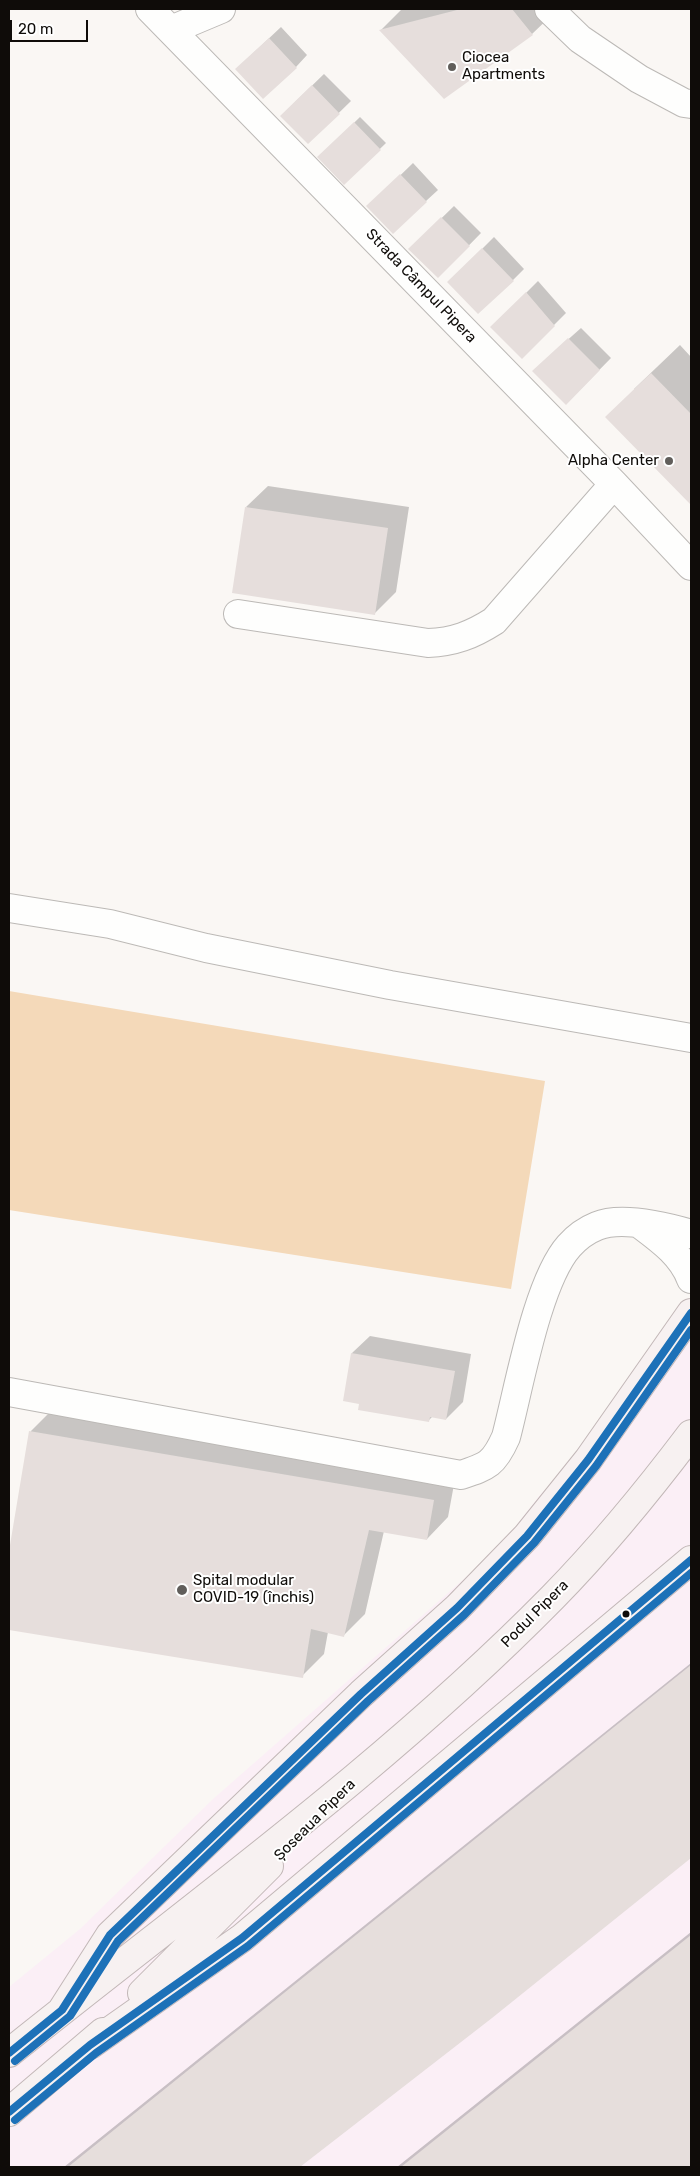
<!DOCTYPE html>
<meta charset="utf-8">
<style>
body{margin:0}
#map{position:relative;width:700px;height:2176px;overflow:hidden;background:#faf7f4;font-family:Rubik,sans-serif}
canvas{display:block}
.frame{position:absolute;inset:0;border:10px solid #0f0c09;pointer-events:none}
.scale{position:absolute;left:10px;top:20px;width:78px;height:22px;box-sizing:border-box;border:2px solid #0f0c09;border-top:0;padding-left:6px;font-size:15px;line-height:18px;white-space:nowrap;color:#0f0c09;-webkit-text-stroke:4px #fff;paint-order:stroke}
</style>
<div id="map">
<canvas width="700" height="2176"></canvas>
<div class="frame"></div>
<div class="scale">20 m</div>
</div>
<script>
const ctx = document.querySelector('canvas').getContext('2d');
ctx.lineJoin = 'round';
function paint(path, color) { ctx.fillStyle = color; ctx.fill(path, 'evenodd'); }
function stroke(path, color, width, dash) { ctx.strokeStyle = color; ctx.lineWidth = width; ctx.lineCap = dash ? 'butt' : 'round'; ctx.setLineDash(dash || []); ctx.stroke(path); }
function label(font, color, halo, rows, align = 'center') {
  ctx.font = font + ' Rubik,sans-serif'; ctx.lineWidth = 4; ctx.setLineDash([]); ctx.textBaseline = 'middle'; ctx.strokeStyle = halo; ctx.fillStyle = color; for (const [text, x, y, turn = 0] of rows) {
    ctx.save(); ctx.translate(x, y); ctx.rotate((+turn || 0) * Math.PI / 180); ctx.textAlign = isNaN(turn) ? turn : align; if (halo) ctx.strokeText(text, 0, 0); ctx.fillText(text, 0, 0); ctx.restore();
  }
}
const commercial = new Path2D(`
 M691 1335V2167H9V1987L80 1929 213 1799 497 1550 540 1495Z`);
const green = new Path2D(`
 M9 991 545 1081 511 1289 9 1210Z`);
const shadow = new Path2D(`
 M402 9H551L554 13 532 34 381 30Z
 M281 27 307 55 296 67 248 58Z
 M324 74 351 101 308 143 293 104Z
 M360 117 386 143 344 184 319 157Z
 M413 163 438 190 426 201 380 195Z
 M454 206 481 233 438 277 410 249Z
 M494 237 524 269 513 280 449 282Z
 M538 281 566 313 522 357 492 327Z
 M581 328 611 358 566 404 545 360Z
 M680 345 691 357V503L634 389Z
 M268 486 409 507 396 592 374 614 246 507Z
 M370 1336 471 1354 463 1402 446 1419 433 1416 428 1421 361 1403 352 1353Z
 M52 1410 455 1479 448 1517 427 1539 384 1531 365 1614 343 1636 328 1632 324 1654 302 1676 9 1628V1558L31 1431Z
 M691 1663V1857L298 2167H64Z
 M691 1932V2167H397Z`);
const building = new Path2D(`
 M461 9H512L533 35 444 99 379 30Z
 M269 38 297 68 263 99 235 69Z
 M312 85 340 114 308 144 280 116Z
 M354 122 381 150 344 185 317 157Z
 M400 174 427 202 393 234 366 206Z
 M441 217 470 246 438 278 408 249Z
 M482 248 514 281 478 314 447 282Z
 M526 292 555 326 522 359 490 327Z
 M568 338 600 370 566 405 532 371Z
 M651 373 691 414V505L605 417Z
 M245 507 388 528 375 615 232 593Z
 M351 1353 455 1371 446 1420 430 1417 429 1422 358 1410 359 1404 343 1401Z
 M29 1431 434 1500 427 1540 369 1530 344 1637 311 1629 303 1678 9 1630V1551Z
 M691 1665V1858L492 2018 300 2167H68Z
 M691 1935V2167H401Z`);
const minor = new Path2D(`
 M150 9 614 484 691 566
 M549 9 580 39 639 79 684 103 691 104
 M171 30 221 9
 M238 614 428 643C454 642 472 635 494 621L614 484
 M9 908 110 924 206 948 390 985 691 1038
 M641 1225C661 1240 682 1255 691 1279
 M9 1392 461 1475C488 1466 494 1464 506 1437 519 1388 537 1282 569 1246 577 1237 587 1230 597 1226 621 1216 667 1227 691 1234`);
const major = new Path2D(`
 M142 1993 269 1866
 M62 2010 110 1935 361 1694 457 1608 527 1536 588 1460 691 1313
 M90 2045 242 1938 691 1560
 M9 2053C193 1905 387 1766 553 1597 603 1546 648 1491 691 1434
 M9 2112 103 2032`);
const bus1 = new Path2D(`
 M9 2053 62 2010 110 1935 361 1694 457 1608 527 1536 588 1460 691 1313
 M9 2112 90 2045 242 1938 691 1560`);
const bus2 = new Path2D(`
 M15 2061 70 2016 118 1941 368 1701 464 1615 534 1543 596 1466 691 1330
 M15 2120 96 2053 248 1946 691 1573`);
const markers = [
 [452,67,5,"#615e5b"],
 [669,461,5,"#615e5b"],
 [182,1590,6,"#615e5b"],
 [626,1614,4.5,"#0f0c09"]
];
const poiNames = [
 ["Ciocea",462,58],
 ["Apartments",462,75],
 ["Alpha Center",659,461,"right"],
 ["Spital modular",193,1581],
 ["COVID-19 (închis)",193,1598]
];
const streetNames = [
 ["Strada Câmpul Pipera",421,286,46],
 ["Podul Pipera",535,1614,-45],
 ["Șoseaua Pipera",315,1820,-45]
];
paint(commercial, '#fbeff6');
paint(green, '#f4d9b9');
paint(shadow, '#0003');
paint(building, '#e6dedc');
stroke(minor, '#bcb9b6', 30);
stroke(major, '#c2b7b7', 30);
stroke(minor, '#fefefd', 28);
stroke(major, '#f7f1f1', 28);
stroke(bus1, '#1d71b8', 8);
stroke(bus2, '#1d71b8', 8);
for (const [x, y, r, color] of markers) { const dot = new Path2D(); dot.arc(x, y, r, 0, 2 * Math.PI); ctx.fillStyle = color; ctx.fill(dot); stroke(dot, '#fff', 2); }
label('15px', '#0f0c09', '#fff', poiNames, 'left');
label('15px', '#0f0c09', '#fff', streetNames);
</script>
